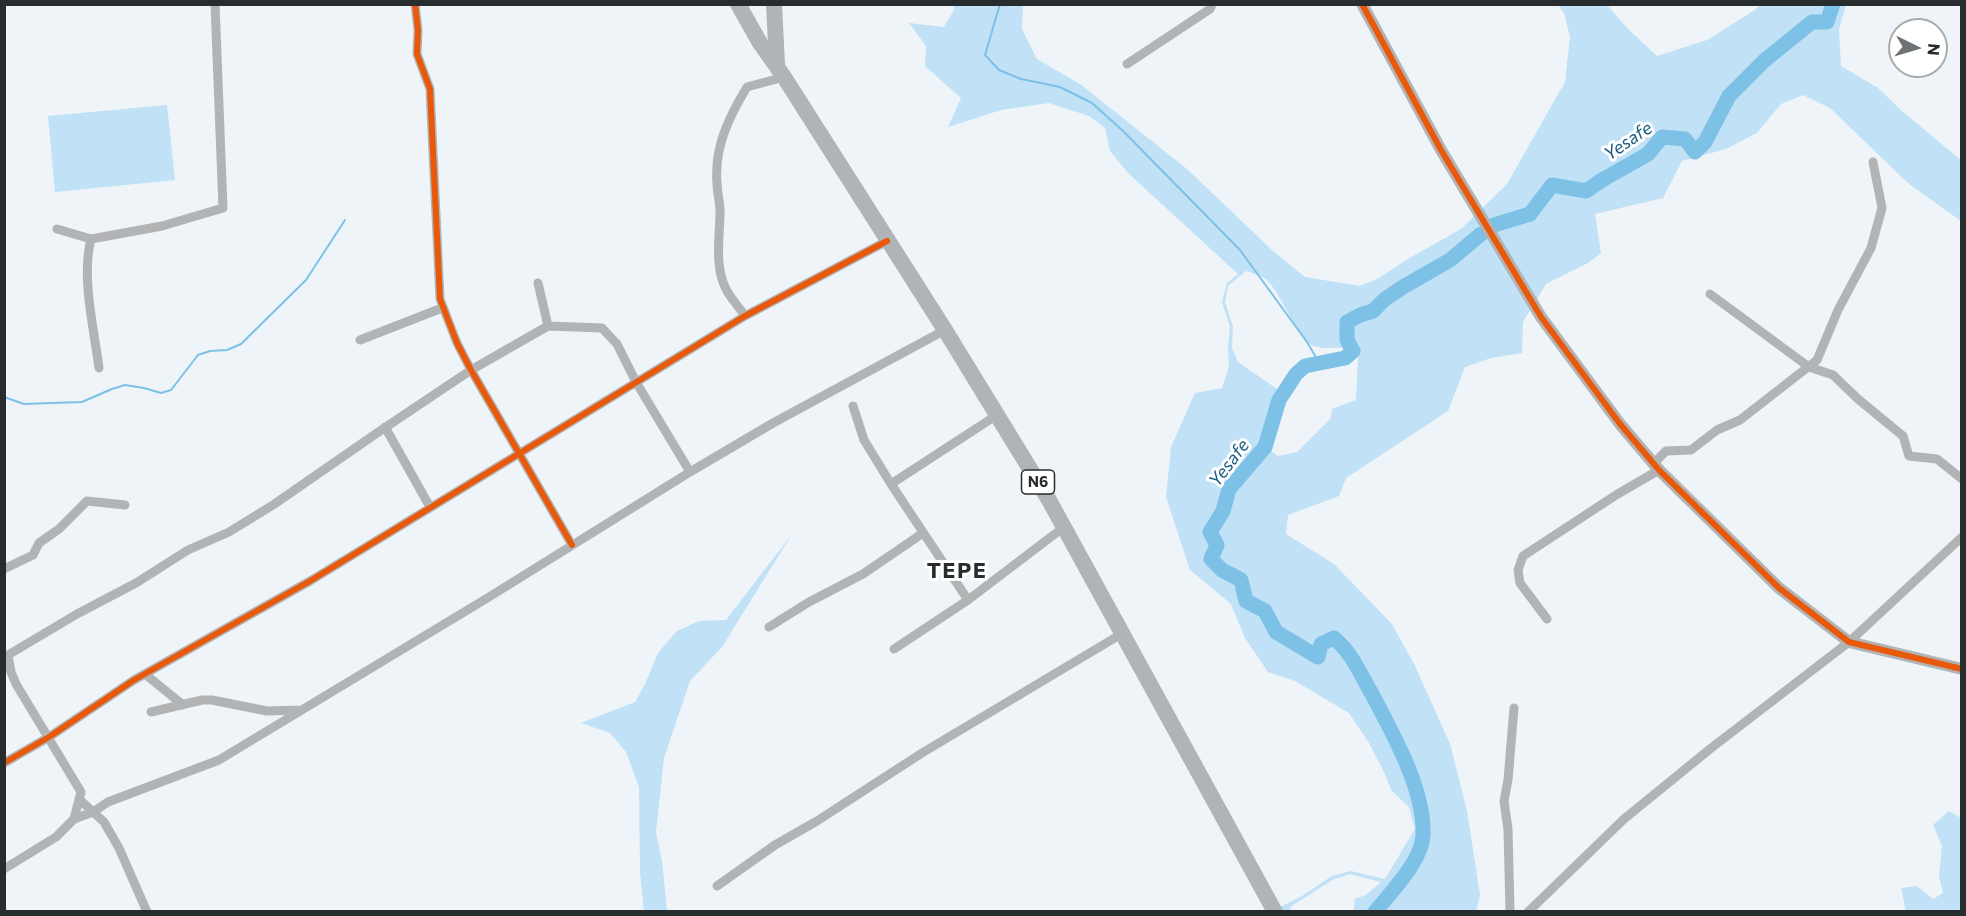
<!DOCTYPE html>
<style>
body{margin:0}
#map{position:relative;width:1966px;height:916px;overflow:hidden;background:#eef4f8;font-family:Commissioner,sans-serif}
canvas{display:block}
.frame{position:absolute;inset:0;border:6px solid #272c2e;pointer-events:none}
.north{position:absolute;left:1888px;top:18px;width:60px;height:60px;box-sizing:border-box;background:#fff;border:2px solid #a9abab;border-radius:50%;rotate:95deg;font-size:16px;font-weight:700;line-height:24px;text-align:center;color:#272c2e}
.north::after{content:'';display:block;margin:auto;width:21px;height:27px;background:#6d7275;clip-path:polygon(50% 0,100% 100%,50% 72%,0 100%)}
</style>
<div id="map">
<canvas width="1966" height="916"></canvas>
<div class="frame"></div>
<div class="north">N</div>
</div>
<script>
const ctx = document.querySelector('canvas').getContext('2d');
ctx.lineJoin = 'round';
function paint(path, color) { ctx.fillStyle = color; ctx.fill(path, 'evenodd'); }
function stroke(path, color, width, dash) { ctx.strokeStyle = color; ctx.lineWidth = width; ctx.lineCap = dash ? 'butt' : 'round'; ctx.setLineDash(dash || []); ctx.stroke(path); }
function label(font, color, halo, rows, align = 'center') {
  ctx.font = font + ' Commissioner,sans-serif'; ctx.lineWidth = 6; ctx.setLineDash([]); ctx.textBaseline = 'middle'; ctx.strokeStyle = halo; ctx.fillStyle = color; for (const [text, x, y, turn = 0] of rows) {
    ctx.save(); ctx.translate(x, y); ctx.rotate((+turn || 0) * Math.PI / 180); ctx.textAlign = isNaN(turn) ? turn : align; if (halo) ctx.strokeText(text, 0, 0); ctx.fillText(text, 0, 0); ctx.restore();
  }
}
const green = new Path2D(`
 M954 5H1023L1022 29 1037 59 1080 84 1187 169 1273 251 1305 277 1360 286 1379 278 1408 259 1461 229 1507 184 1565 82 1570 37 1564 13 1558 5H1607L1626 27 1657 56 1707 40 1755 10 1760 5H1846L1839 29 1841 66 1878 88 1903 112 1961 160V221L1909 184 1830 108 1803 95 1781 104 1757 133 1726 149 1682 161 1663 198 1595 214 1601 253 1588 263 1546 284 1523 322 1522 353 1491 358 1465 367 1448 411 1346 478 1339 496 1288 515 1286 534 1334 564 1392 624 1415 666 1450 744 1467 811 1480 895 1476 911H1354L1355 899 1366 895 1381 882 1350 874 1334 879 1290 907 1292 911H1272L1302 896 1332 876 1351 871 1385 879 1415 829 1409 807 1391 790 1385 774 1369 743 1349 713 1295 681 1268 672 1245 638 1231 604 1190 570 1166 497 1171 447 1195 393 1222 388 1229 367 1228 347 1230 327 1222 302 1227 283 1238 274 1128 173 1110 151 1105 128 1089 116 1049 103 1001 110 948 127 961 98 925 66 926 46 909 23 944 27 954 10ZM1246 271C1251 273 1259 275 1264 278 1276 284 1294 329 1306 341 1321 356 1344 339 1358 357L1356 400 1332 409 1331 418 1297 452 1278 456 1266 447 1279 400 1277 389 1238 362 1232 348 1233 327 1225 302 1228 286Z
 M167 105 175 180 55 192 48 116Z
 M792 534 722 647 690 681 664 758 656 832 662 861 667 911H644L640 873 639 787 626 752 610 733 581 723 635 702 645 684 658 653 677 631 699 621 726 620Z
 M1949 811 1961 818V911H1906L1901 888 1917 886 1933 899 1943 893 1939 876 1942 846 1933 825Z`);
const stream = new Path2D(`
 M1000 4 985 55 999 70 1021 79 1060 87 1092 103 1123 131 1240 250 1307 342 1320 364
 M4 397 24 404 52 403 82 402 112 389 125 385 144 388 161 393 171 390 198 355 210 351 227 350 241 344 306 280 345 220`);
const river = new Path2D(`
 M1494 225 1530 214 1552 185 1586 191 1602 180 1648 154 1662 137 1685 139 1695 152 1705 142 1729 96 1765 60 1812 22H1827L1833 4
 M1375 912C1391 892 1422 861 1423 835 1425 790 1393 734 1372 694 1360 674 1353 654 1334 638L1321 644 1318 657 1276 632 1265 611 1246 601 1241 580 1222 570 1211 559 1217 545 1210 532 1223 511 1229 489 1265 447 1279 400 1296 374 1305 366 1345 358 1353 351 1347 340V322L1360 315 1373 311 1385 299 1403 287 1450 260 1481 234`);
const minor = new Path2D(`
 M415 4 418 30 417 54 430 89 440 299 457 343 471 370 572 545
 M1127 64 1210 9 1212 4
 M57 229 91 239 162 226 223 208 215 4
 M91 239C81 278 94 328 99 368
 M538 283 548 326 602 328 617 344 636 382 690 472
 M1710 294 1809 367 1833 375 1858 399 1903 436 1909 456 1937 459 1962 479
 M745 316C739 307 731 299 726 289 714 266 720 236 720 211 720 202 717 193 717 183 714 147 729 117 747 87L784 77
 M360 340 442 308
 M853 406 864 440 891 484
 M385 427 430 507
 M1653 464 1666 451 1691 450 1717 430 1740 420 1817 360 1838 310 1871 248 1882 208 1873 162
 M4 569 33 555 39 543 59 529 87 501 125 505
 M968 600 891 484 997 415
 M1547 619 1520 583 1518 570 1523 556 1616 495 1659 470
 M769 627 809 602 863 574 923 533
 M894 649 968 600 1064 527
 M145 674 183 705
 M151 712 202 700H212L267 711 301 710
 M4 763 49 737 134 680 310 581 745 316 887 241
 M79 799 104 822 119 848 147 912
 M74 819 93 812 108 802 219 760 489 597 690 472 773 423 945 330
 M4 869 56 837 74 819 81 792 16 684 11 672 8 655 77 614 136 583 188 550 229 532 273 505 377 433 471 370 548 326
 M717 886 775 845 817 821 922 753 1123 633
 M1510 912 1508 829 1504 801 1508 780 1514 708
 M1528 912 1624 819 1710 749 1849 642 1962 537`);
const tertiary = new Path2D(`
 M1362 4 1441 150 1541 317 1620 424 1659 470 1779 588 1849 642 1962 669`);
const trunk = new Path2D(`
 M738 4 760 43 784 77 945 330 1049 500 1275 912
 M774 4 777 65`);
const cycleway = new Path2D(`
 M415 4 418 30 417 54 430 89 440 299 457 343 471 370 572 545
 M1362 4 1441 150 1541 317 1620 424 1659 470 1779 588 1849 642 1962 669
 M4 763 49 737 134 680 310 581 745 316 887 241`);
const shields = [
 [1038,482,33]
];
const shieldNames = [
 ["N6",1038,482]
];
const waterNames = [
 ["Yesafe",1628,141,-34],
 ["Yesafe",1229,463,-53]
];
const districtNames = [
 ["TEPE",957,571]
];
paint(green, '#c0e1f6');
stroke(stream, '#7dc1e6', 2);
stroke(river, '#7dc1e6', 15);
stroke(minor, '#b1b3b5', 9);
stroke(tertiary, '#b1b3b5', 12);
stroke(trunk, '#b0b4b6', 16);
stroke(cycleway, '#e8590c', 6);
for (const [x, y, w] of shields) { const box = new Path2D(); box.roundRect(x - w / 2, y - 12, w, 24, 4.5); ctx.fillStyle = '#fff'; ctx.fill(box); stroke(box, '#272c2e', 1.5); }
label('bold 15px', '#272c2e', null, shieldNames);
label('italic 18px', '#195e82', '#fff', waterNames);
ctx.letterSpacing = '1.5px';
label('bold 22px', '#272c2e', '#fff', districtNames);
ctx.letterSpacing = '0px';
</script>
